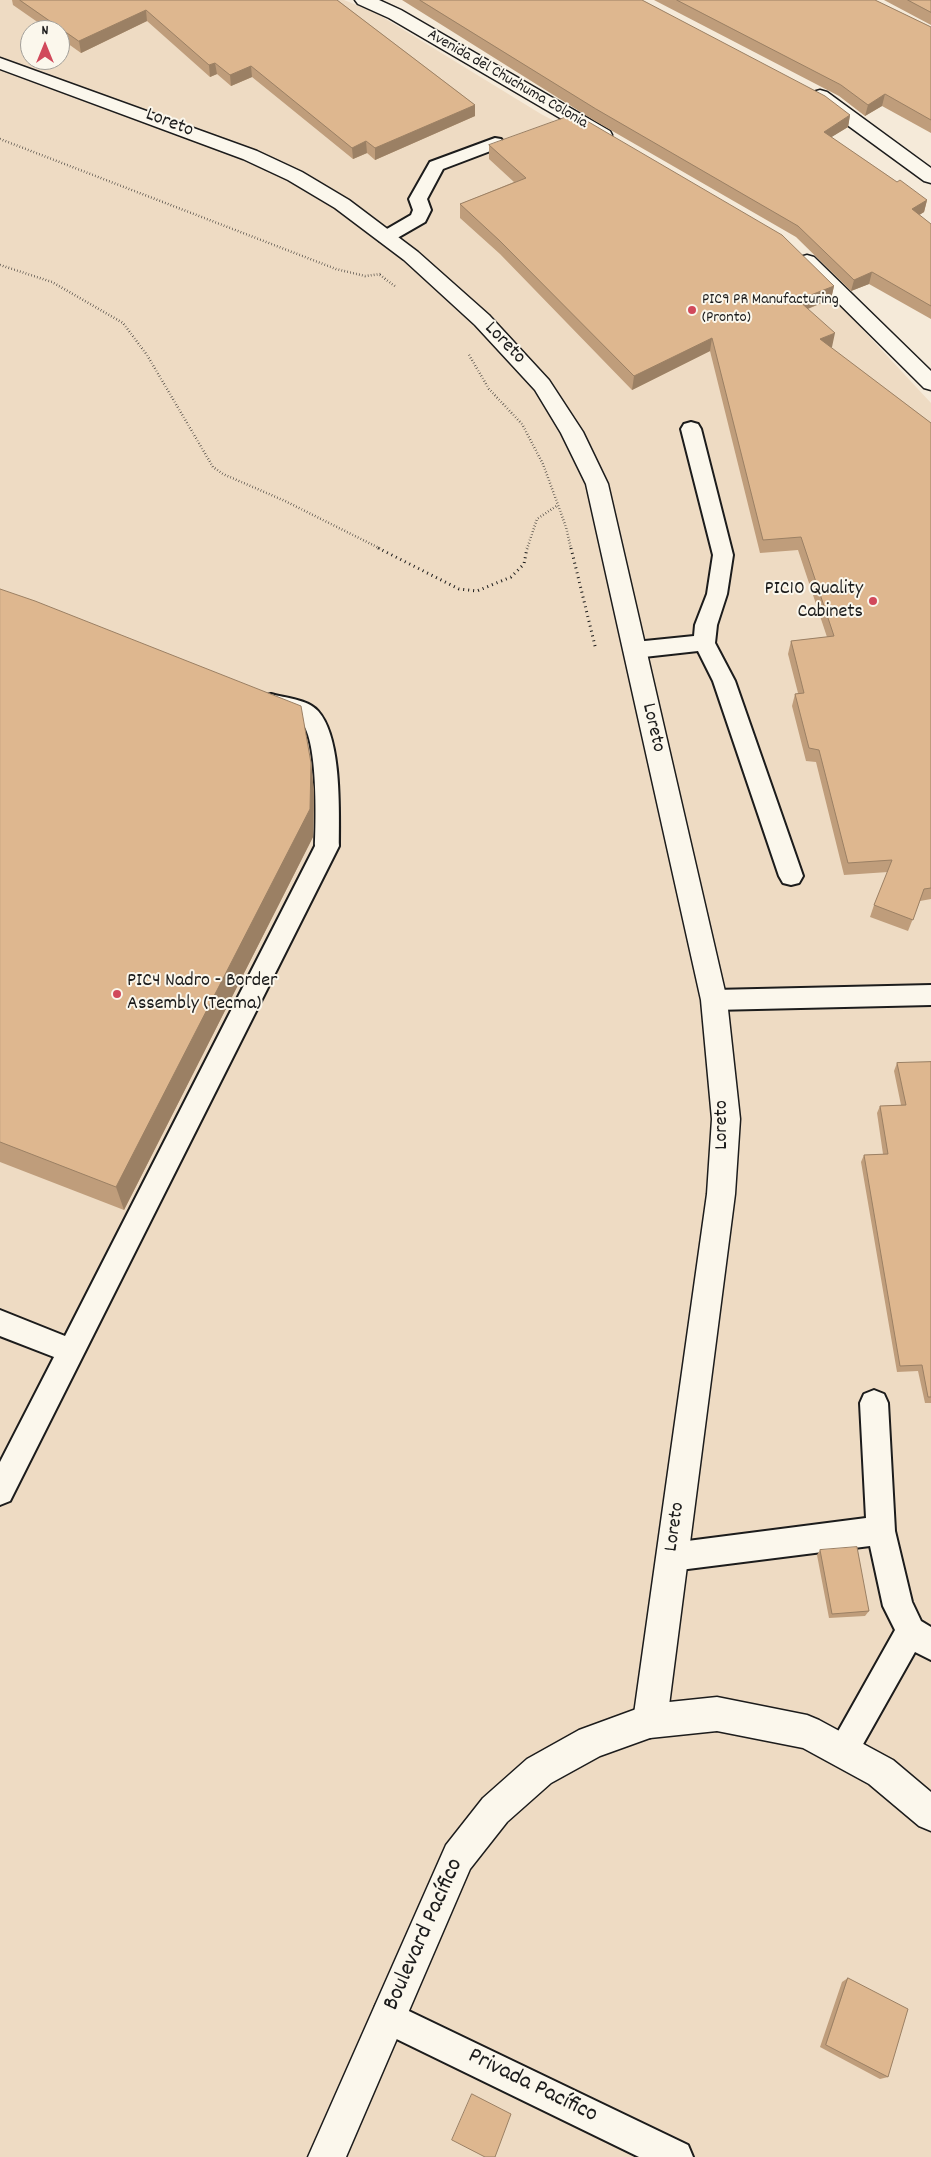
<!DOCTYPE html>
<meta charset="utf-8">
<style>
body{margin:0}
#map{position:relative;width:931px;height:2157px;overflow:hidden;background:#f5ead9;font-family:Dekko,sans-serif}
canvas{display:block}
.north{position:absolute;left:20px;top:20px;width:50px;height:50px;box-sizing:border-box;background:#fbf7ec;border:1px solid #a29f99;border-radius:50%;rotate:0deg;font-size:14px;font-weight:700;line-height:20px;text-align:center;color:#1c1c1c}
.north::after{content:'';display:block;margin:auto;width:18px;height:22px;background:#d1495b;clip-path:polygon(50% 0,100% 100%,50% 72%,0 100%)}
</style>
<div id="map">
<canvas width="931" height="2157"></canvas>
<div class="north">N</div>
</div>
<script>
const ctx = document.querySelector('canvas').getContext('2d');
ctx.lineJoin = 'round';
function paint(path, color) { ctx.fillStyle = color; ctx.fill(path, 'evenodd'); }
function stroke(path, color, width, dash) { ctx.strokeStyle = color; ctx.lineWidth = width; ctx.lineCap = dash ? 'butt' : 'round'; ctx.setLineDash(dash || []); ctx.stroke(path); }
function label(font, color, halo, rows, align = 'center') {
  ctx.font = font + ' Dekko,sans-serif'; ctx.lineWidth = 4; ctx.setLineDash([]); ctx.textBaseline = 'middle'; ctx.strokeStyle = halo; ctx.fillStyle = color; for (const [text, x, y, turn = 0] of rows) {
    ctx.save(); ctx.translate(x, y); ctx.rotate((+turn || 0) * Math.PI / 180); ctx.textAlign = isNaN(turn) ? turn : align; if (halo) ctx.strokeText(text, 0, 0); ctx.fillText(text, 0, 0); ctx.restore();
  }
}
const built = new Path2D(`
 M0 0H344L376 13 541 114 649 172 796 258 931 403V2157H0ZM30 30H60V60H30Z`);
const pathFar1 = new Path2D(`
 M0 139 336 269 365 276 381 274
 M0 265 52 282 123 323 147 355 213 467 223 474 285 501 381 549
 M380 275 396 287
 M469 355 489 389 522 424 543 464 566 527 571 549
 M527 549 537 519 558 505`);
const path = new Path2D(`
 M378 548 459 589 477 591 511 577 524 564 527 548
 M571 548 596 650`);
const service = new Path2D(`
 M495 138 501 139 504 143 501 147 443 169 427 199 431 210 425 222 392 241H380L377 237 380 233 411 215 413 210 409 199 430 162Z
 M691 422 698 424 701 429 733 555 727 594 717 625 715 643 735 681 803 876 799 883 791 885 783 883 779 876 713 681 698 651 635 658 627 656 624 650 627 644 635 642 694 636 695 625 707 594 713 555 681 429 684 424Z
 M271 694C285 698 307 699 318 711 342 738 339 811 339 846L10 1501 0 1505V1462L54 1357 0 1336V1310L65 1336 315 846C316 821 318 741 302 723 294 713 276 712 263 708L260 702 263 696Z
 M931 985V1005L714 1010 705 1007 702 1000 705 993 714 990Z
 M874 1390 884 1394 888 1403 895 1531 912 1602 921 1621 931 1627V1660L915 1652 853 1762 842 1766 831 1762 827 1751 895 1630 883 1606 870 1546 672 1571 662 1567 658 1557 662 1547 672 1543 866 1518 860 1403 864 1394Z
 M388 2001 688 2145 693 2157H639L376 2029 372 2017 376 2005Z`);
const minor = new Path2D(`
 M820 90 827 92 931 168V183L924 181 813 100 811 96 813 92Z`);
const tertiary = new Path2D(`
 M355 0H379L401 10 610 131 612 135 610 139H596L389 18 358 4Z
 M0 58 257 151 302 172 349 200 418 252 489 315 549 380 583 432 608 484 727 1000 740 1119 735 1194 667 1721 662 1733 650 1738 638 1733 633 1721 707 1194 712 1119 701 1000 586 484 561 433 535 390 475 325 404 260 335 208 288 180 243 159 0 69Z
 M807 255 814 257 931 371V390L924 388 800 265 797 261 800 257Z`);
const primary = new Path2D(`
 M717 1697 807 1715 819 1720 893 1760 931 1792V1831L919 1826 869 1784 803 1748 717 1731 650 1738 600 1756 551 1783 507 1822 470 1869 346 2157H308L446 1845 483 1798 527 1759 579 1730 650 1704Z`);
const wall = new Path2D(`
 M12 0H337L475 105V116L375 160 367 153 353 159 252 77 231 86 217 74 210 77 147 21 81 53 60 38V30H49L13 5Z
 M402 0H642L850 115 848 127 831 137 897 182 927 200 924 212 919 215 931 224V319L869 284 851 291 796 237 595 121Z
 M654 0H875L931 27V133L882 106 865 116 839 96Z
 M884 0H931V25Z
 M489 145 834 286 831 299 808 309 832 347H830L931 423V899L920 901 908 931 870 917 874 905 888 872 844 875 816 762 806 761 792 706 795 694 798 693 788 654 791 641 827 637 798 550 760 553 710 351 632 390 500 254 460 218V204L514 182 489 159Z
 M0 589 311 763 314 792 313 837 124 1210 0 1162Z
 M931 1062V1403H925L918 1371 897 1372 861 1162 864 1155 883 1154 877 1113 880 1106 901 1105 894 1071 897 1063Z
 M820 1550 869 1611 865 1616 829 1618 817 1555Z
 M848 1978 888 2077 880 2079 820 2047 842 1982Z`);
const shadedWall = new Path2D(`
 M146 10 147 21 81 53 79 41Z
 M215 63 217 74 210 77 209 65Z
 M251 66 252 77 231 86 230 75Z
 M885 94 882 106 865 116 868 105Z
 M475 105V116L375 160V148Z
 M850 115 848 127 822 143 824 132Z
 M366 141 367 153 353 159 352 148Z
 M927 200 924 212 910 221 912 209Z
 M872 272 869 284 851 291 854 280Z
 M834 286 831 299 795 314 798 300Z
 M835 333 832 347 817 353 820 339Z
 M712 338 710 351 632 390 634 376Z
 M311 763 314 792 313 837 124 1210 116 1187Z`);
const building = new Path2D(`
 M20 0H337L475 105 375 148 366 141 352 148 251 66 230 75 215 63 209 65 146 10 79 41Z
 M420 0H642L825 96 850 115 824 132 897 182 900 180 927 200 912 209 931 224V306L872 272 854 280 798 226 596 109Z
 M677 0H875L931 27V120L885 94 868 105 841 85Z
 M908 0H931V12Z
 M575 114 782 235 834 286 798 300 835 333 820 339 931 423V888L924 889 913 920 874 905 892 860 848 863 819 750 809 748 795 694 804 693 791 641 834 636 801 537 763 540 712 338 634 376 500 241 460 204 526 178 489 145Z
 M0 589 35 601 301 706 311 763 310 809 116 1187 0 1142Z
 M931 1062V1397H928L922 1365 900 1366 864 1155 888 1154 880 1106 906 1105 897 1063Z
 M857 1547 869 1611 832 1614 820 1550Z
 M848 1978 908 2009 888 2077 826 2045Z
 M472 2094 511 2114 495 2157H485L452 2140Z`);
const markers = [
 [692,310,5,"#d1495b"],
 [873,601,5,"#d1495b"],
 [117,994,5,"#d1495b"]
];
const farStreetnames = [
 ["Avenida del Chuchuma Colonia",507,80,30]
];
const farPoinames = [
 ["PIC9 PR Manufacturing",702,301],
 ["(Pronto)",702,319]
];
const streetNames = [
 ["Loreto",169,124,21],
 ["Loreto",504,344,46],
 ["Loreto",652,728,77],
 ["Loreto",723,1125,-90],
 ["Loreto",676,1527,-82]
];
const poiNames = [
 ["PIC10 Quality",863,590],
 ["Cabinets",863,613],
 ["PIC4 Nadro - Border",127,982,"left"],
 ["Assembly (Tecma)",127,1005,"left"]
];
const nearStreetnames = [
 ["Boulevard Pacífico",425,1935,-66],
 ["Privada Pacífico",532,2087,26]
];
paint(built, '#eedbc3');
stroke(service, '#1c1c1c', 4);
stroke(minor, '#1c1c1c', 3);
stroke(tertiary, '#1c1c1c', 3);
stroke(primary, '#1c1c1c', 3);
stroke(pathFar1, '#1c1c1c', 2.5, [0.5, 2.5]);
stroke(path, '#1c1c1c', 3, [1, 4]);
paint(service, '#fbf7ec');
paint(minor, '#fbf7ec');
paint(tertiary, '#fbf7ec');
paint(primary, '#fbf7ec');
paint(wall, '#bf9d7b');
paint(shadedWall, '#9b8064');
paint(building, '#deb78f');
stroke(building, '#9b8064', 1);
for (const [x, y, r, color] of markers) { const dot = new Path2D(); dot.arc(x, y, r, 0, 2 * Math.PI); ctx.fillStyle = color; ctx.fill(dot); stroke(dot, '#fbf7ec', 2); }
label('16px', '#1c1c1c', '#fbf7ec', farStreetnames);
label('16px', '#1c1c1c', '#fbf7ec', farPoinames, 'left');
label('20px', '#1c1c1c', '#fbf7ec', streetNames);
label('20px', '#1c1c1c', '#fbf7ec', poiNames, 'right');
label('24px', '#1c1c1c', '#fbf7ec', nearStreetnames);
</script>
